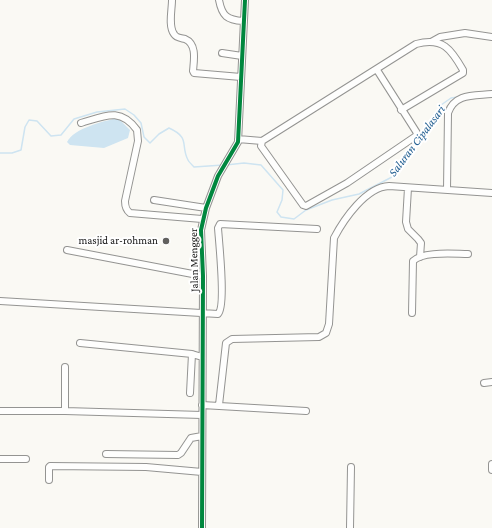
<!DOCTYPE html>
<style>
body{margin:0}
canvas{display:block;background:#faf9f4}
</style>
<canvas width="492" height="528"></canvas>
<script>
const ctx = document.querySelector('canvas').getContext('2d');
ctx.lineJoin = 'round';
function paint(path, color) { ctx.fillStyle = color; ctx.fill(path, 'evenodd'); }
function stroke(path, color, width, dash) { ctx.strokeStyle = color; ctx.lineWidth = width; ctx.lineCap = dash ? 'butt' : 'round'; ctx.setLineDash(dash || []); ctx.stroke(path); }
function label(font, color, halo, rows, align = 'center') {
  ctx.font = font + ' "Crimson Pro",serif'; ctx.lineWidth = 4; ctx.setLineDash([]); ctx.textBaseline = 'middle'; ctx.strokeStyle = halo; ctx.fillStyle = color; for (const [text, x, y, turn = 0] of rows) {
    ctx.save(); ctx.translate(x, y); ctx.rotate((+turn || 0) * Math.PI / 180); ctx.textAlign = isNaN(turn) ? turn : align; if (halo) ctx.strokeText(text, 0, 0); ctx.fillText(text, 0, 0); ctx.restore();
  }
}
const water = new Path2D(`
 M118 118 130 130 128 138 104 148 70 145 67 142C74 128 104 121 118 118Z`);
const stream = new Path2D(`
 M0 153H12L21 150 25 127 29 120 37 121 51 136 61 135 74 119 97 112 125 109 134 115 141 123 144 137 150 143 159 134 169 128C191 138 180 145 188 160 189 162 192 165 194 167L223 165
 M226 165 244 163 261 165 283 190 282 200 277 212 281 217 294 219 306 210 332 200 359 194 392 177 441 105 451 98 458 97`);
const minor = new Path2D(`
 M172 0C172 10 168 26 174 34 176 38 181 38 185 39 197 44 194 60 193 71L194 73 241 77
 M219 0C222 16 227 20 243 21
 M431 42 440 37 465 33 492 37
 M222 53 242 56
 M81 123C105 116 120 107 137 130L138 141 125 201C125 207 126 210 130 213L202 219
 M238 139 262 141 416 44C443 37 451 49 463 70V73L401 110
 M262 141 261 146 303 205 306 206 347 183 416 136 417 133 377 70
 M408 188 406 222 408 229 418 239 421 243 420 257
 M447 190 448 113C455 93 474 96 492 94
 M154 200 206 208
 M67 250 203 276
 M0 301 218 314C226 307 219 242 218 228L220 224 317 229
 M412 313 413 261C423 251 454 254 468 254
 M80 343 192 354 202 357
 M65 367V411
 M484 383 492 382
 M190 393 192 354
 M202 405 306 411
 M219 405 226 343 232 339 319 337 326 333 329 324 334 238C344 219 366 187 389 186L492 193
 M0 411H65L202 415
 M106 454 178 455 181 453 191 438 202 436
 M0 459H26
 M492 464V470
 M49 480V467L50 466 146 467 202 472
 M202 528 203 276 201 230 206 208 218 176 238 142 245 0
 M350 528 351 467`);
const cycleway = new Path2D(`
 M202 528 203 276 201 230 206 208 218 176 238 142 245 0`);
const markers = [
 [166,241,4,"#61605e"]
];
const poiNames = [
 ["masjid ar-rohman",158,241]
];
const streetNames = [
 ["Jalan Mengger",194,260,-91]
];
const waterNames = [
 ["Saluran Cipalasari",417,141,-53]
];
paint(water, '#cee4f1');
stroke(stream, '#cee4f1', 1.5);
stroke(minor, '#949492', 8);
stroke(minor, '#fefefd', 6);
stroke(cycleway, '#00873e', 4);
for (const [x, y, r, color] of markers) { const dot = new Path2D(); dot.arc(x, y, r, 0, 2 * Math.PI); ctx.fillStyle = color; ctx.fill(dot); stroke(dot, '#fff', 1.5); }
label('11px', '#0e0e0e', '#fff', poiNames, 'right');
label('11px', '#0e0e0e', '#fff', streetNames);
label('italic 12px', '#256193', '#fff', waterNames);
</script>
